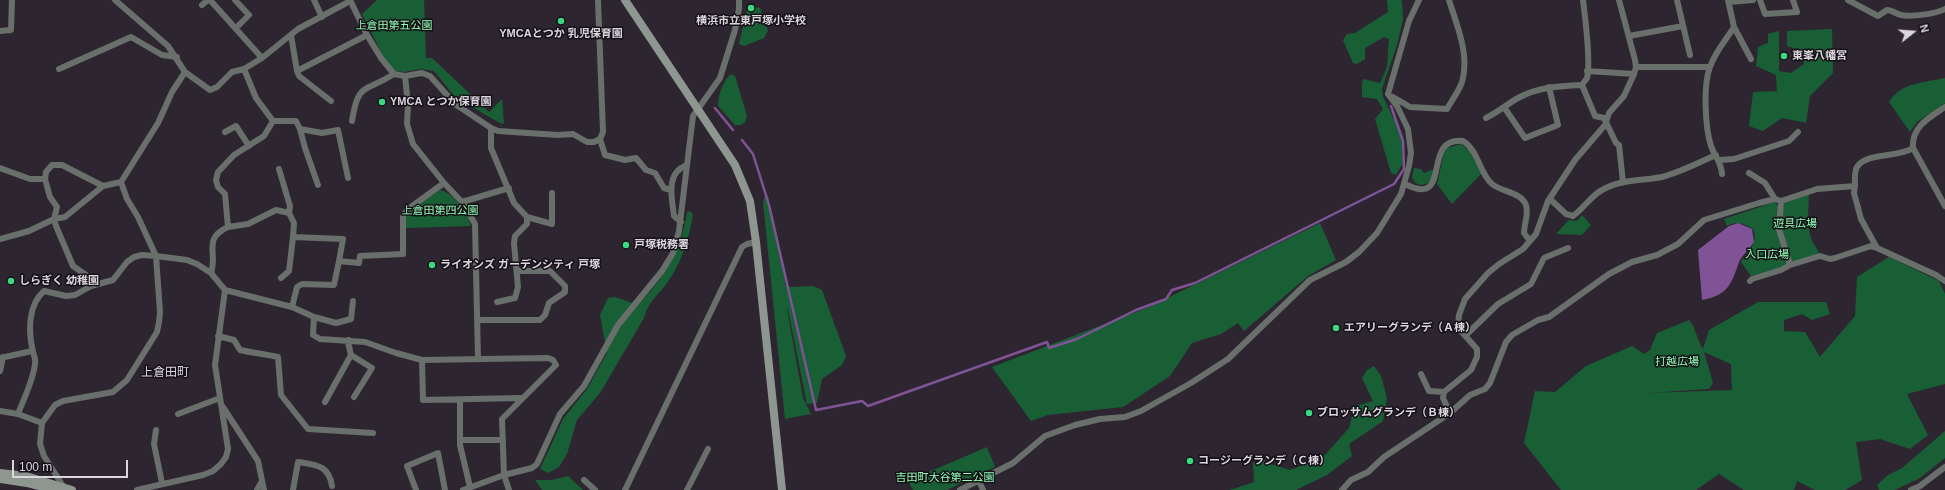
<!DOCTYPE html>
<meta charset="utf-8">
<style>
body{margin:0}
#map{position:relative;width:1945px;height:490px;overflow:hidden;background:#2d2631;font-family:Helvetica,sans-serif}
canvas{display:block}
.north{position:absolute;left:1893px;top:12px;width:40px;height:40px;-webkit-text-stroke:3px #141016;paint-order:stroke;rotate:73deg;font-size:11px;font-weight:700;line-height:16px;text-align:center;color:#dcd7df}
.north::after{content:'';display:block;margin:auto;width:14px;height:18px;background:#dcd7df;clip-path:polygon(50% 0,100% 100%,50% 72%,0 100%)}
.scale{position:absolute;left:12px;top:460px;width:116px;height:18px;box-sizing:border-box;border:2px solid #dcd7df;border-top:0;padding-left:5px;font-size:12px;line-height:14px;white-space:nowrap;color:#dcd7df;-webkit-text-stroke:3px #141016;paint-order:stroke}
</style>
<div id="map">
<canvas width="1945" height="490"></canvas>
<div class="north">N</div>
<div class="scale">100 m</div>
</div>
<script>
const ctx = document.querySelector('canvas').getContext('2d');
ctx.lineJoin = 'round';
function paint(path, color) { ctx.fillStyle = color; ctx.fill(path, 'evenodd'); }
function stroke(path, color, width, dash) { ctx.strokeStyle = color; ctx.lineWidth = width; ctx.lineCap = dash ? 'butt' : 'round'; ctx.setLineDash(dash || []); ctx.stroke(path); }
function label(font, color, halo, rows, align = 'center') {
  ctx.font = font + ' Helvetica,"Noto Sans JP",sans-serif'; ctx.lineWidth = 3; ctx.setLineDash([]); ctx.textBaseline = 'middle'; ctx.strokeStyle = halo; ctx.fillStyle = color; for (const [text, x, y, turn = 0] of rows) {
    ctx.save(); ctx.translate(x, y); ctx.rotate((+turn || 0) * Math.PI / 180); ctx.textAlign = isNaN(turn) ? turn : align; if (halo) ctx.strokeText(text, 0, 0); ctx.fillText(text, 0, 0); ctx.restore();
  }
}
const green = new Path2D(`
 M377 0H424L426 58H432L489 112 502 99 504 124 500 123 455 97 434 71 421 69 404 72 395 71 383 56 362 14Z
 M1387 0H1401L1402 2 1403 19 1397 45 1382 89 1383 97 1401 133 1403 163 1396 175 1391 173 1375 119 1383 109 1377 99 1362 97V82L1364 79 1380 83 1387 67 1389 39 1384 37 1365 48V59L1357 64 1353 63 1343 40 1347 34 1355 33 1388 12Z
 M754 7 760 8 768 31 764 38 744 46 739 44 747 10Z
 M1832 29 1833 73 1810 96 1806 123 1782 118 1763 131 1749 126 1753 92 1777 91 1776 75 1756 66 1758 47 1768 43V34L1779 31V71L1791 73 1804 64V51L1787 46V31Z
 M731 74 735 76 747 116 745 122 741 125H735L718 106C718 96 723 80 731 74Z
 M1945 78V103L1917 122 1910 132 1889 102C1901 82 1924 83 1945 78Z
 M1461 144 1470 152 1481 174 1452 204 1437 184 1444 153 1447 148Z
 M1414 168 1421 169 1424 173 1434 169 1431 181C1422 187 1416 186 1412 177Z
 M440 190C454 193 467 213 471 226L405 228V217L411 210Z
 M1809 192C1809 207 1806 223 1811 238 1813 244 1818 248 1819 255L1791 262 1781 225 1783 204 1791 199Z
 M765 195 768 196 786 279 785 285 791 287 813 286 822 290 846 356 842 365 822 379 817 403 807 404 788 310 787 309 803 398 811 414 785 419 763 202Z
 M1775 202 1778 207 1777 226 1788 264 1780 268 1751 276 1741 262C1748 251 1759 243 1753 229 1744 224 1736 220 1727 226L1724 219Z
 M689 211 693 214C689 239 682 262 667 283 657 297 649 300 644 318L600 393 577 420 567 454 559 467 548 473 540 469 563 419 587 389 607 353 600 315 608 298 615 297 638 305C663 279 682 249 687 212Z
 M1582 215 1591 225 1582 235 1556 234 1569 220 1577 221Z
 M1320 223 1336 260 1308 276 1244 331 1238 323 1221 334 1192 343 1170 376 1123 407 1048 415 1031 421 992 367 1149 307Z
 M1889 257 1939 281 1945 294V384L1907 394 1928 435 1910 449 1880 439 1856 442 1862 480 1845 490H1815L1797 481 1794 490H1744L1719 474 1696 490H1561L1524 443 1535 391 1555 392 1586 366 1632 346 1644 354 1650 350 1657 333 1689 320C1696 327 1697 341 1703 349L1709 330 1758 302H1826L1830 314 1812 320 1802 314 1784 320V331L1805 332 1820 357 1855 316 1857 277ZM1704 352 1731 364 1732 390 1647 393 1709 389 1713 383Z
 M1374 366 1381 376 1387 398 1383 421 1349 444 1352 456 1327 475 1296 490H1230L1254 482 1253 463 1262 458 1267 463 1290 470 1307 464 1325 455 1349 428 1355 406 1373 401 1362 378 1367 370Z
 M1945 431V458L1920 478 1895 490H1879L1877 485 1888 475 1902 468Z
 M987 447 995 467 947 490H913L908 481Z
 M568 476 583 490H542L535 480H552Z`);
const water = new Path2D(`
 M1738 223 1752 229 1754 242C1750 249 1742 255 1739 262 1731 285 1728 295 1702 300L1698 250 1729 226Z`);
const stream = new Path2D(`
 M715 108 733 130
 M742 140 753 154 769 205 816 410 862 401 868 406 1047 342 1049 348 1077 339 1136 310 1166 299 1172 290 1195 283 1394 184 1404 169 1403 141 1391 106`);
const street = new Path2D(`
 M115 0 168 46 185 72 210 90 217 87 232 72 244 69 262 58 298 29 350 1
 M210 0 262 58
 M235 0 249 15 236 28
 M314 0 322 17
 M350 0 367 35 381 58 394 74 405 76 422 73 430 76 455 104 491 128 498 131 558 135 573 134 587 142H594L600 139 603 132 598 0
 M1677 0 1690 55
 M1760 0 1765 14 1797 12 1793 0
 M1848 0 1878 16 1887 10C1892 10 1896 14 1901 15 1911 17 1936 14 1945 9
 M1729 2 1753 0
 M202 5 208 0
 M1734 27 1751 59
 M0 31 11 30 12 0
 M291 35 297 71 367 35
 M1629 36 1683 26
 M1636 67H1709
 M59 69 131 37 162 55 177 57
 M297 71 299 76 331 101
 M1587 71 1634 74
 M405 76 408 105 407 124 413 144 444 183 462 202 475 224 478 358
 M1582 85 1595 116 1604 118 1616 143 1619 145 1623 182
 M1582 85C1583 83 1586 80 1587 78 1591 63 1585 16 1583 0
 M1388 94 1409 21 1419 0
 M1393 97 1410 107 1447 109C1452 100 1459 91 1462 82 1470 55 1457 26 1449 0
 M1504 107 1525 138 1558 125 1549 87
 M1945 107C1930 117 1911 127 1913 148L1945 206
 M1486 118C1497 113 1507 104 1518 98 1538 87 1559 86 1582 85
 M273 121H296L300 129 305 148 318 185
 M352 121C358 82 364 93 394 74
 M491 128V148L514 203 527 217 552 224V193
 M300 129 322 133 338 130 348 178
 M225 132 236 126 249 146
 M600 139 605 155 625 160 636 158 646 170 655 173 664 188 671 190
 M1720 160 1734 159 1789 141 1798 132
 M0 168 30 179H45L46 172 52 165H62L103 186
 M279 169 290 206 289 213
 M1749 173 1765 183 1775 199
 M1722 174C1721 160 1715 158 1711 146 1705 127 1703 85 1710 67 1715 52 1726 40 1734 27L1728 0
 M45 179 50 197 57 207 54 219 56 226 73 266 86 275 91 286
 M1405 184C1454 209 1420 136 1463 141 1479 151 1479 173 1492 184 1502 192 1521 192 1526 205 1529 214 1524 224 1524 233L1530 241
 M1855 186 1854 193 1861 219 1877 248 1936 275 1945 281
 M1550 199 1566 214 1573 216C1583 209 1591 196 1602 190 1621 179 1642 181 1662 177 1681 172 1698 163 1716 155
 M1781 201 1779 229 1790 265 1820 256 1830 259 1835 258 1871 246 1877 248
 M462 202 509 188
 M681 222 674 216C672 198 665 173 687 165
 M228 227 248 224 276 210 289 213 294 223 293 237 343 239 339 261
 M0 239 29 231 54 219 65 217 103 186 121 182
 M211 273C218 253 202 239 228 227L225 194 218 187 216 180 218 172 234 155 264 136 273 121 256 98 244 69
 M281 278 289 271 293 237
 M1750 281 1752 279 1781 270 1790 265
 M497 302 515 298 518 287 514 243 515 236 527 224V217
 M292 307 297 287 302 284 334 285 339 261 359 263 360 256 403 254V216L408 209 444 183
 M314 317 336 323 351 319 353 301
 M477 320H540L545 315 549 303 565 292V286L550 271H517
 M218 336 234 340 240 350C253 353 265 354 278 357L281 395 308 429 373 433
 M1465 336 1498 304 1531 284 1544 258 1568 248
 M351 355 372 368 354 397
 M0 358 32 351
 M422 360 423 400 521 398
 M0 371 3 357
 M1421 374 1429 391 1444 392
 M460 400V445L470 487
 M325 402 351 355 348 342 349 340
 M223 407 258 461 264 490
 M0 411 18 414 42 423
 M1450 413 1443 398 1444 392 1471 370 1477 357V349L1460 330 1458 325 1459 315 1465 299 1488 273 1499 264 1523 249 1536 234 1548 201 1575 160 1605 125 1609 113 1624 96 1634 74 1636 67 1635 60 1619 0
 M18 414C24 398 33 381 35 364 36 359 34 356 33 352 28 331 28 305 44 291L66 296 75 295 91 286 113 280 127 262 134 257 142 255 156 256 187 260 197 264 211 273 225 290 292 307 314 317 313 335 320 339 365 342 396 353 422 360 548 358 553 360 556 365 502 419 504 475 463 490
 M178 414 220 398
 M156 430 154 444 162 483
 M460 440H503
 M584 480 595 490
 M979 481 983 490
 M65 489 44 456 40 444 42 423 55 405 63 401 113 392 127 380 157 332 159 322 160 312 156 256 138 217 127 199 121 182 158 123 172 92 185 72
 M137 490 203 475 213 471 221 464 226 457 228 449 215 365 225 290
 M257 490 262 481
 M293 490 298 462C316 465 329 465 332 486
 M416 490 407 466 438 453 445 490
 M509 490 504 475 532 468 537 464 560 414 584 386 618 325 662 271 673 253 679 231 693 116 720 78 735 30 739 9V0
 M625 490 742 247 747 244 756 242
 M687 490 708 449
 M960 490 1013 463 1045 436 1075 425 1100 419 1125 417 1141 411 1191 383 1228 359 1310 280 1346 262 1359 252 1377 233 1401 194 1409 166 1411 153 1408 129 1397 106 1388 94
 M1342 490 1351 480 1368 472 1384 457 1450 413 1470 395 1485 389 1490 383 1506 342 1512 335 1538 320 1549 317 1609 274 1632 262 1657 255 1678 244 1704 220 1759 203 1775 199 1781 201 1817 189 1855 186C1855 180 1854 172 1857 167 1867 152 1898 158 1913 148
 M1911 490 1920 486 1945 467`);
const secondary = new Path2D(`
 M625 0 735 165 750 201 756 242 782 490
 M0 473 26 476 72 490
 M0 479 27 483 54 490`);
const markers = [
 [751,8,4,"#3ad87f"],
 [561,21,4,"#3ad87f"],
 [1784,56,4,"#3ad87f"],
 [382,102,4,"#3ad87f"],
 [626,245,4,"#3ad87f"],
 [432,265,4,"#3ad87f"],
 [11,281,4,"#3ad87f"],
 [1336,328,4,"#3ad87f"],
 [1309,413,4,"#3ad87f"],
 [1190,461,4,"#3ad87f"]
];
const poiNames = [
 ["横浜市立東戸塚小学校",751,21,"center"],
 ["YMCAとつか 乳児保育園",561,34,"center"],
 ["東峯八幡宮",1792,56],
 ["YMCA とつか保育園",390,102],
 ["戸塚税務署",634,245],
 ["ライオンズ ガーデンシティ 戸塚",440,265],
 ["しらぎく 幼稚園",19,281],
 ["エアリーグランデ（Ａ棟）",1344,328],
 ["ブロッサムグランデ（Ｂ棟）",1317,413],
 ["コージーグランデ（Ｃ棟）",1198,461]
];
const parkNames = [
 ["上倉田第五公園",394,26],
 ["上倉田第四公園",440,211],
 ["遊具広場",1795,224],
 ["入口広場",1767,255],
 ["打越広場",1677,362],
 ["吉田町大谷第二公園",945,478]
];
const neighbourhoodNames = [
 ["上倉田町",165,373]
];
paint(green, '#195f36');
paint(water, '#7f5395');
stroke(stream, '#7f5395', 2.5);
stroke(street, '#696f6a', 6);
stroke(secondary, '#8d978f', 8);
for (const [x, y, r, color] of markers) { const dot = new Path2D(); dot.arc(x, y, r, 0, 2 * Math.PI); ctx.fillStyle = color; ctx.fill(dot); stroke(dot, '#141016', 1.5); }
label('bold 11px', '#dcd7df', '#141016', poiNames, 'left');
label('11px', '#92ffb7', '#141016', parkNames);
label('12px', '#dcd7df', '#141016', neighbourhoodNames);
</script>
